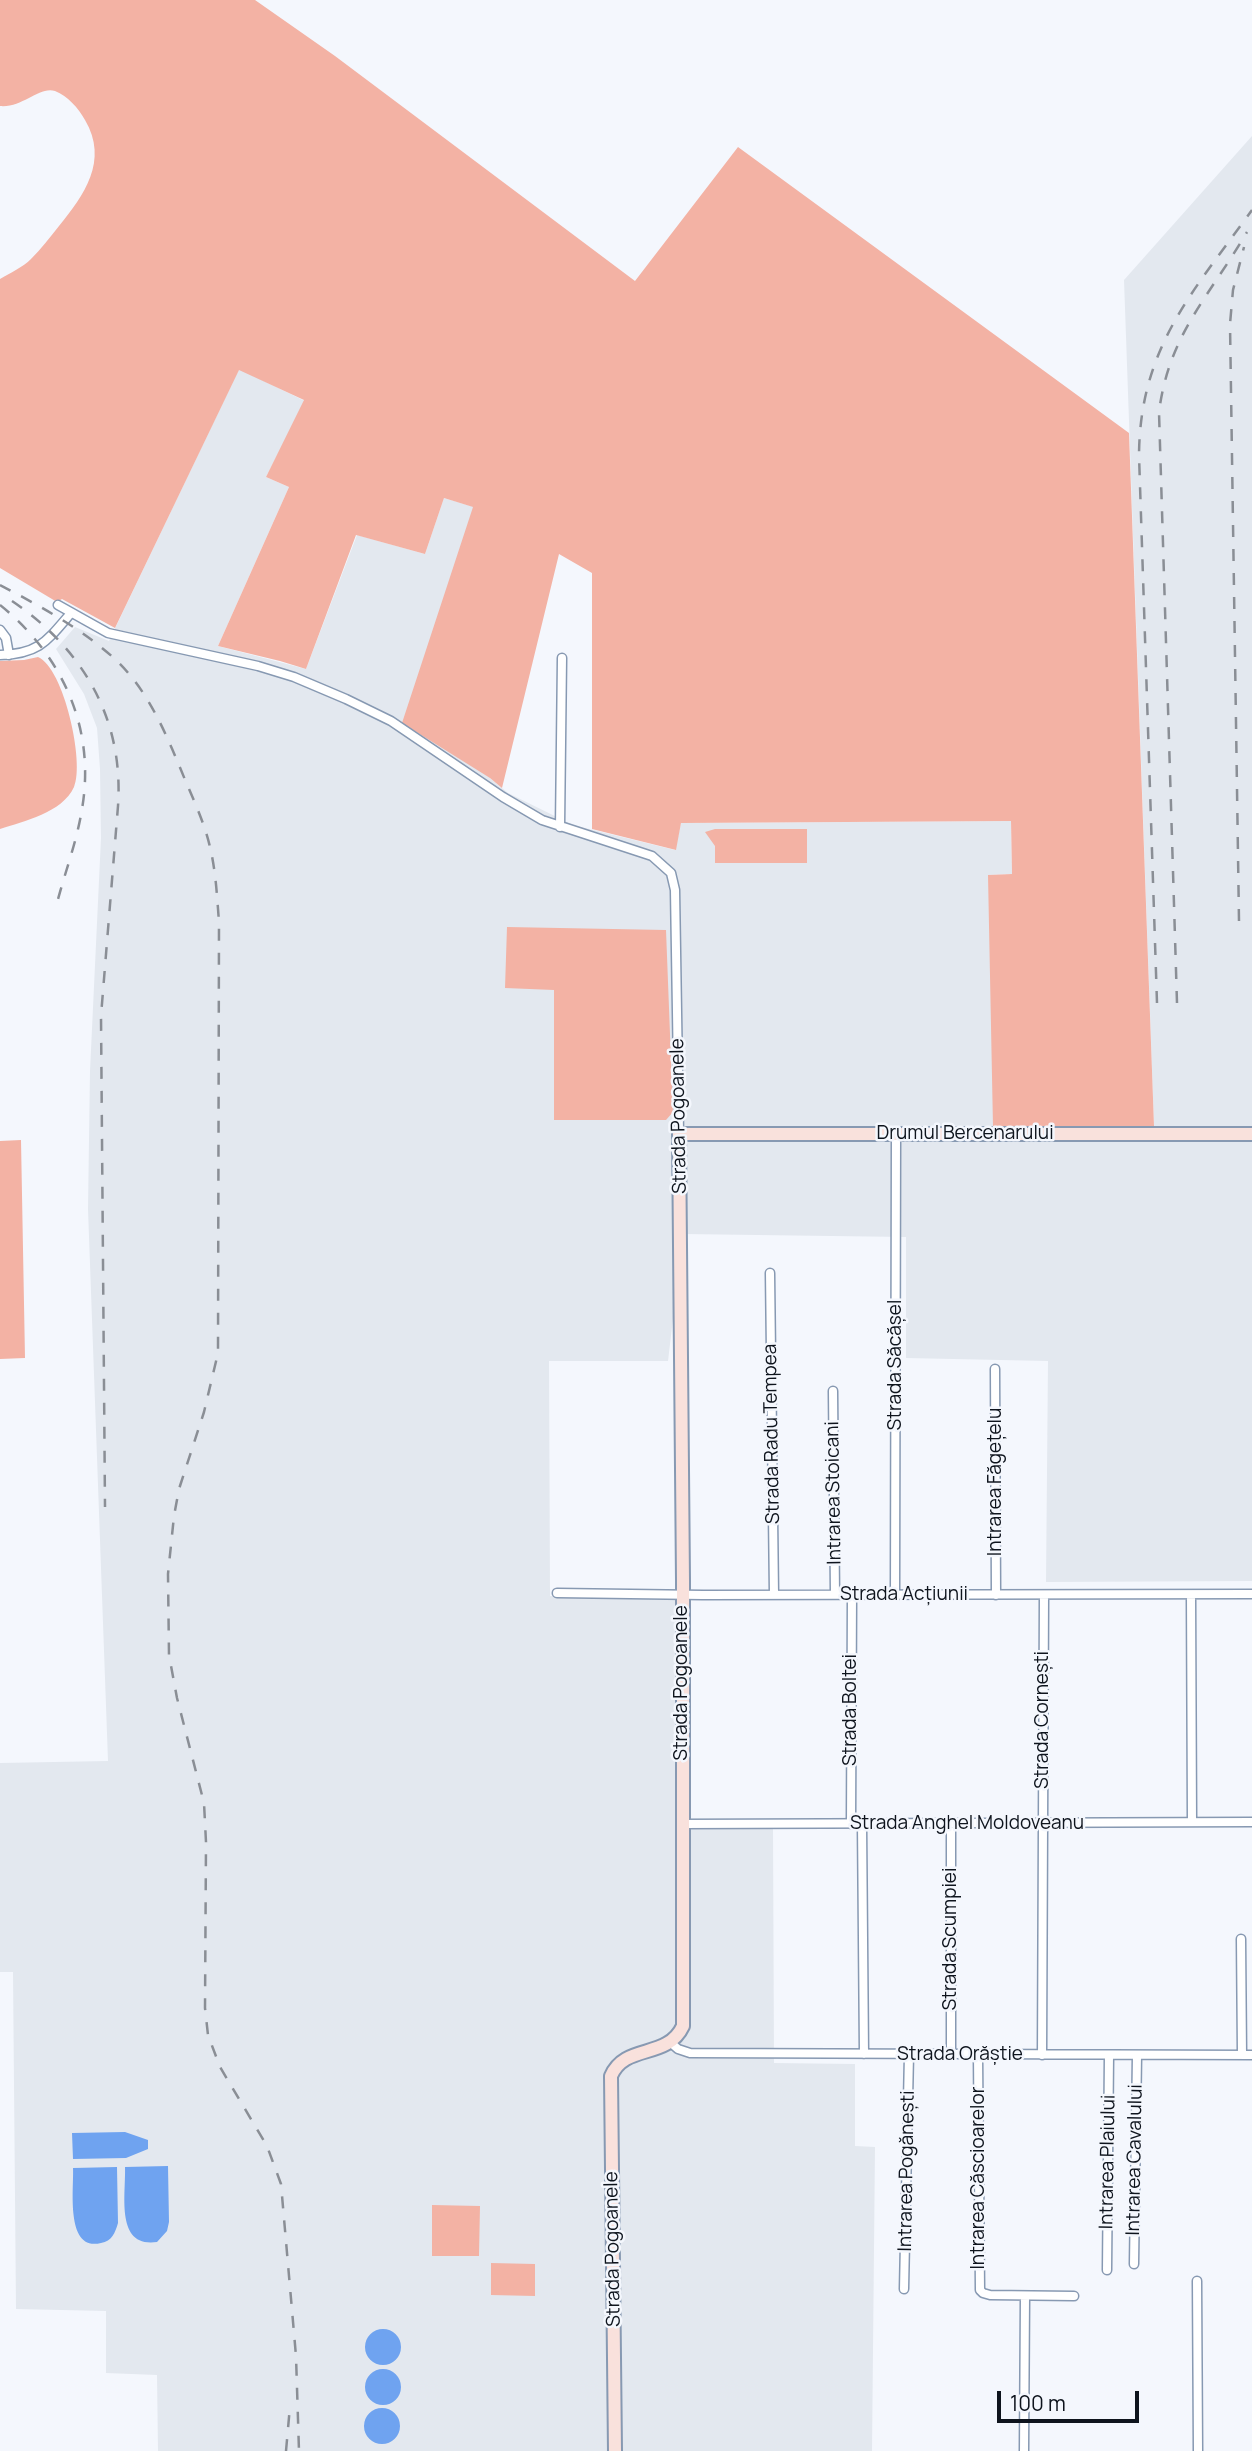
<!DOCTYPE html>
<meta charset="utf-8">
<style>
body{margin:0}
#map{position:relative;width:1252px;height:2451px;overflow:hidden;background:#f4f7fd;font-family:Manrope,sans-serif}
canvas{display:block}
.scale{position:absolute;left:997px;top:2391px;width:142px;height:32px;box-sizing:border-box;border:4px solid #0e141d;border-top:0;padding-left:9px;font-size:21px;line-height:24px;white-space:nowrap;color:#0e141d;-webkit-text-stroke:5px #f4f7fd;paint-order:stroke}
</style>
<div id="map">
<canvas width="1252" height="2451"></canvas>
<div class="scale">100 m</div>
</div>
<script>
const ctx = document.querySelector('canvas').getContext('2d');
ctx.lineJoin = 'round';
function paint(path, color) { ctx.fillStyle = color; ctx.fill(path, 'evenodd'); }
function stroke(path, color, width, dash) { ctx.strokeStyle = color; ctx.lineWidth = width; ctx.lineCap = dash ? 'butt' : 'round'; ctx.setLineDash(dash || []); ctx.stroke(path); }
function label(font, color, halo, rows, align = 'center') {
  ctx.font = font + ' Manrope,sans-serif'; ctx.lineWidth = 5; ctx.setLineDash([]); ctx.textBaseline = 'middle'; ctx.strokeStyle = halo; ctx.fillStyle = color; for (const [text, x, y, turn = 0] of rows) {
    ctx.save(); ctx.translate(x, y); ctx.rotate((+turn || 0) * Math.PI / 180); ctx.textAlign = isNaN(turn) ? turn : align; if (halo) ctx.strokeText(text, 0, 0); ctx.fillText(text, 0, 0); ctx.restore();
  }
}
const built = new Path2D(`
 M1252 136V1581L1046 1582 1048 1361 906 1358V1237L683 1234 668 1361H549L550 1596 678 1600 677 1826 773 1827 774 2063 855 2064V2146L875 2147 872 2451H158L157 2375 106 2373V2311L16 2309 13 1972H0V1763L108 1761 88 1209 90 1071 101 838 100 769 97 728 84 694 56 649 75 627 109 641 239 369 305 401 266 477 289 487 218 646 306 669 357 535 425 554 444 498 474 507 490 778 508 793 573 825 675 850 681 823 1011 821 1012 874 989 875 1154 1126 1124 280Z`);
const green = new Path2D(`
 M0 0H255L335 56 635 281 738 147 1129 433 1154 1126 993 1127 988 875 1012 874 1011 821 681 823 676 850 592 829V573L559 554 502 788 490 778 402 723 473 507 444 498 425 554 356 535 306 669 280 661 218 646 289 487 266 477 304 400 239 370 115 628 62 599 57 602 0 568V279C10 273 23 267 31 259 41 249 50 237 59 226 84 195 109 161 85 120 78 108 68 96 55 91 39 86 23 108 0 106Z
 M38 657C64 668 85 763 74 787 62 813 24 821 0 829V661L24 660Z
 M715 829H807V863H715V846L705 832Z
 M507 927 666 930 673 1112 666 1120H554V990L505 988Z
 M21 1140 25 1358 0 1359V1141Z
 M432 2205 480 2206 479 2256H432Z
 M491 2263 535 2264V2296L491 2295Z`);
const water = new Path2D(`
 M125 2132 148 2140V2149L126 2158 73 2159 72 2133Z
 M168 2166 169 2222 167 2231 157 2242C115 2248 126 2195 125 2167Z
 M117 2167 118 2223C115 2233 112 2241 101 2243 65 2252 74 2189 73 2168Z
 M365 2347a18 18 0 1 1 36 0a18 18 0 1 1-36 0Z
 M365 2387a18 18 0 1 1 36 0a18 18 0 1 1-36 0Z
 M364 2426a18 18 0 1 1 36 0a18 18 0 1 1-36 0Z`);
const street = new Path2D(`
 M58 605 108 633 258 666 294 677 346 699 391 721 503 797 542 820 652 856 671 873 675 890 679 1134
 M0 630 6 638 9 655
 M0 655C39 654 47 641 71 613
 M560 827 562 658
 M770 1273 774 1595
 M995 1369 996 1595
 M833 1391 835 1595
 M557 1593 703 1595 1252 1594
 M895 1595 896 1134
 M1191 1595 1192 1822
 M682 1824 1252 1822
 M851 1824 852 1595
 M862 1824 864 2054
 M951 1824V2055
 M1241 1939 1242 2055
 M671 2043 678 2049 690 2053 1252 2055
 M978 2055 980 2290 983 2293 990 2295 1074 2296
 M1042 2055 1044 1595
 M1134 2264 1137 2055
 M1107 2270 1109 2055
 M1197 2281 1198 2451
 M904 2289 909 2054
 M1024 2451 1025 2296`);
const secondary = new Path2D(`
 M615 2451 611 2076C625 2043 667 2060 683 2026V1581L679 1134H1252`);
const rail = new Path2D(`
 M0 585C40 606 84 630 117 661 151 694 168 739 186 782 195 803 205 825 210 847 216 872 217 897 219 922L218 1353 204 1412 179 1489 174 1516 168 1574 169 1655 177 1698 204 1803 206 1842 205 2008 208 2035 220 2067 267 2146 281 2184 296 2356 299 2451
 M12 601C83 649 124 719 118 806L101 1016 105 1507
 M0 605C62 655 96 728 82 809 77 841 65 872 57 903
 M1239 921 1230 324 1233 290 1244 247
 M1157 1003 1139 455C1140 347 1193 292 1252 210
 M1177 1003 1159 412C1169 334 1209 297 1247 232
 M286 2451 290 2406`);
const streetNames = [
 ["Strada Pogoanele",679,1116,-91],
 ["Drumul Bercenarului",965,1134],
 ["Strada Săcășel",896,1365,-90],
 ["Strada Radu Tempea",772,1434,-91],
 ["Intrarea Făgețelu",996,1482,-90],
 ["Intrarea Stoicani",834,1493,-91],
 ["Strada Acțiunii",904,1595],
 ["Strada Pogoanele",682,1683,-90],
 ["Strada Boltei",851,1710,-90],
 ["Strada Cornești",1043,1720,-90],
 ["Strada Anghel Moldoveanu",967,1824],
 ["Strada Scumpiei",951,1939,-90],
 ["Strada Orăștie",960,2055],
 ["Intrarea Cavalului",1135,2160,-89],
 ["Intrarea Plaiului",1108,2162,-89],
 ["Intrarea Pogănești",907,2171,-89],
 ["Intrarea Căscioarelor",979,2178,-90],
 ["Strada Pogoanele",613,2249,-91]
];
paint(built, '#e3e8ef');
paint(green, '#f3b2a4');
paint(water, '#6fa3f0');
stroke(street, '#8799b2', 11);
stroke(secondary, '#8799b2', 16);
stroke(street, '#fff', 8);
stroke(secondary, '#f9e1dc', 12);
stroke(rail, '#8a8e95', 2.5, [12, 12]);
label('19px', '#0e141d', '#f4f7fd', streetNames);
</script>
